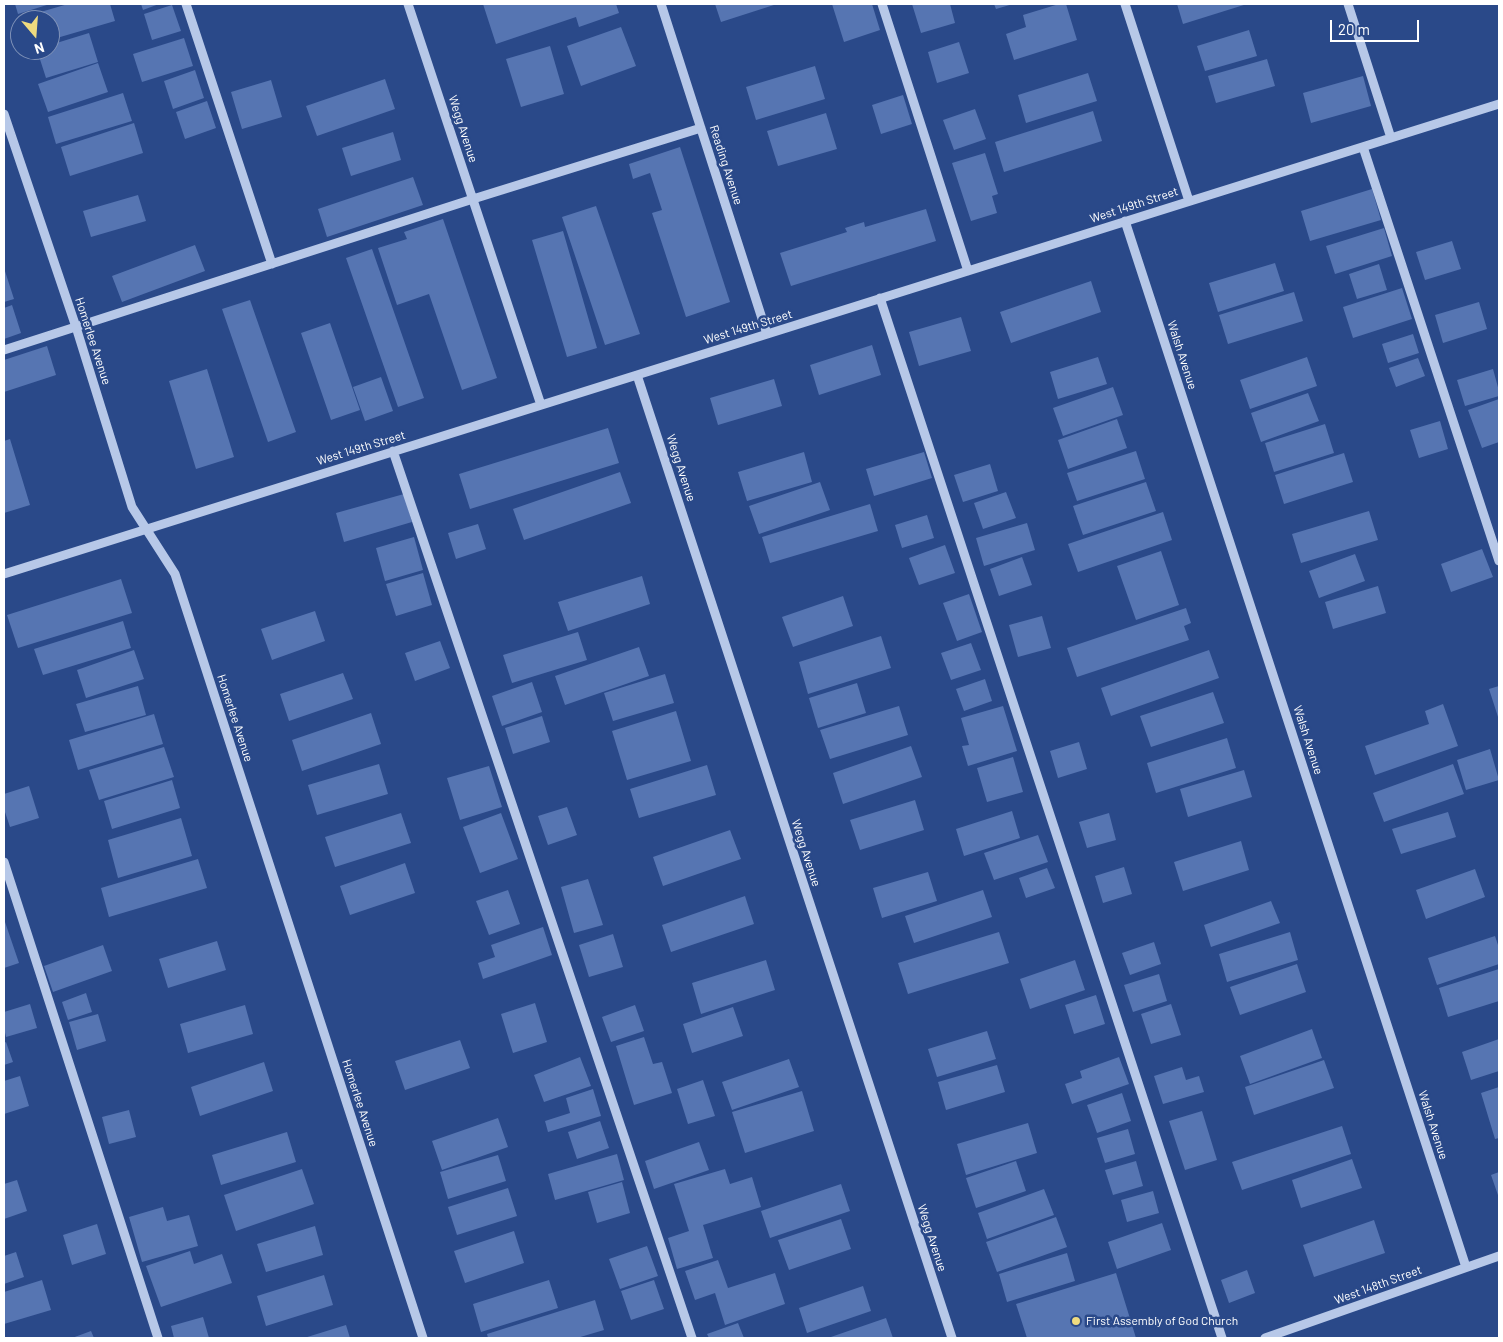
<!DOCTYPE html>
<style>
body{margin:0}
#map{position:relative;width:1503px;height:1342px;overflow:hidden;background:#2a4989;font-family:Barlow,sans-serif}
canvas{display:block}
.frame{position:absolute;inset:0;border:5px solid #fff;pointer-events:none}
.north{position:absolute;left:10px;top:10px;width:50px;height:50px;box-sizing:border-box;background:#2a4989;border:1px solid #7f92b8;border-radius:50%;rotate:162deg;font-size:14px;font-weight:700;line-height:20px;text-align:center;color:#fff}
.north::after{content:'';display:block;margin:auto;width:18px;height:22px;background:#efdb7f;clip-path:polygon(50% 0,100% 100%,50% 72%,0 100%)}
.scale{position:absolute;left:1330px;top:20px;width:89px;height:22px;box-sizing:border-box;border:2px solid #fff;border-top:0;padding-left:6px;font-size:15px;line-height:18px;white-space:nowrap;color:#fff;-webkit-text-stroke:4px #2a4989;paint-order:stroke}
</style>
<div id="map">
<canvas width="1503" height="1342"></canvas>
<div class="frame"></div>
<div class="north">N</div>
<div class="scale">20 m</div>
</div>
<script>
const ctx = document.querySelector('canvas').getContext('2d');
ctx.lineJoin = 'round';
function paint(path, color) { ctx.fillStyle = color; ctx.fill(path, 'evenodd'); }
function stroke(path, color, width, dash) { ctx.strokeStyle = color; ctx.lineWidth = width; ctx.lineCap = dash ? 'butt' : 'round'; ctx.setLineDash(dash || []); ctx.stroke(path); }
function label(font, color, halo, rows, align = 'center') {
  ctx.font = font + ' Barlow,sans-serif'; ctx.lineWidth = 5; ctx.setLineDash([]); ctx.textBaseline = 'middle'; ctx.strokeStyle = halo; ctx.fillStyle = color; for (const [text, x, y, turn = 0] of rows) {
    ctx.save(); ctx.translate(x, y); ctx.rotate((+turn || 0) * Math.PI / 180); ctx.textAlign = isNaN(turn) ? turn : align; if (halo) ctx.strokeText(text, 0, 0); ctx.fillText(text, 0, 0); ctx.restore();
  }
}
const building = new Path2D(`
 M15 4H50L18 14Z
 M68 4H110L115 21 50 40V20H21L20 18Z
 M141 4H159L143 10Z
 M483 4H616L619 13 579 27 576 17 496 44Z
 M715 4H777L721 22Z
 M832 4H872L880 30 844 42Z
 M912 4H950L955 23 921 33Z
 M994 4H1013L996 9Z
 M1059 4H1066L1077 40 1014 60 1006 34 1026 27 1023 15Z
 M1177 4H1247L1183 24Z
 M172 5 181 31 152 40 144 14Z
 M621 27 636 66 581 86 567 46Z
 M1249 30 1257 56 1205 71 1197 46Z
 M89 33 98 62 46 78 37 50H50V45Z
 M184 38 193 66 142 82 133 54Z
 M959 42 969 73 937 83 928 52Z
 M550 46 564 94 521 107 506 59Z
 M1267 59 1275 86 1216 103 1208 76Z
 M98 63 108 92 48 112 38 84Z
 M815 66 825 99 756 120 746 87Z
 M195 70 204 98 173 109 164 81Z
 M1088 73 1097 101 1026 123 1018 95Z
 M1363 76 1371 106 1311 123 1303 93Z
 M385 79 395 109 317 136 306 106Z
 M271 80 282 117 242 129 231 92Z
 M123 93 132 121 56 144 48 117Z
 M903 95 912 124 881 134 872 105Z
 M207 101 216 128 185 139 176 112Z
 M975 109 986 139 954 150 943 120Z
 M1093 111 1102 141 1004 172 995 142Z
 M826 113 837 149 778 166 767 131Z
 M134 123 143 153 70 176 61 147Z
 M393 132 401 160 351 176 342 148Z
 M680 147 730 302 686 317 652 213 662 210 650 173 633 179 629 164Z
 M985 153 998 194 992 196 997 213 971 221 952 163Z
 M413 177 423 205 327 237 318 209Z
 M1372 189 1381 220 1310 241 1301 211Z
 M138 195 146 221 91 237 83 211Z
 M596 206 640 334 605 345 562 217Z
 M926 209 936 241 791 286 780 253 847 232 845 228 864 222 865 227Z
 M443 219 497 378 462 390 429 294 397 305 378 248 407 239 404 232Z
 M1384 228 1392 256 1335 274 1326 246Z
 M563 231 597 348 567 357 532 240Z
 M1452 241 1461 269 1425 280 1416 252Z
 M195 245 205 271 122 302 112 276Z
 M372 249 424 398 398 407 346 258Z
 M1275 263 1284 291 1218 312 1209 283Z
 M1379 264 1387 290 1357 299 1349 274Z
 M4 268 14 299 4 302Z
 M1091 281 1101 312 1011 343 1000 312Z
 M1402 288 1412 319 1353 338 1343 307Z
 M1294 292 1303 321 1228 344 1219 315Z
 M250 300 296 432 268 442 222 309Z
 M1479 302 1487 329 1443 343 1435 315Z
 M12 305 21 333 4 339V308Z
 M961 317 971 351 919 366 909 332Z
 M330 323 360 410 331 420 301 333Z
 M1413 334 1419 353 1388 363 1382 344Z
 M872 345 881 375 819 395 810 365Z
 M47 346 56 375 4 392V360Z
 M1098 357 1107 384 1058 399 1050 372Z
 M1307 357 1317 386 1250 409 1240 380Z
 M1418 358 1425 376 1396 387 1389 368Z
 M207 369 234 457 196 469 169 381Z
 M1493 369 1499 391V396L1465 406 1457 380Z
 M381 377 393 411 365 421 353 387Z
 M774 379 782 406 718 425 710 398Z
 M1113 387 1123 415 1063 436 1053 408Z
 M1308 393 1319 421 1261 442 1251 413Z
 M1499 399V442L1482 448 1468 410Z
 M1117 419 1127 448 1068 469 1058 440Z
 M1440 421 1448 449 1419 458 1410 430Z
 M1325 424 1334 453 1274 472 1265 443Z
 M608 428 619 463 470 509 459 474Z
 M10 439 30 505 4 513V441Z
 M1136 451 1145 479 1077 501 1067 473Z
 M804 452 812 482 747 501 738 472Z
 M924 452 932 478 874 496 866 469Z
 M1344 453 1353 482 1284 504 1275 475Z
 M990 464 998 491 963 502 954 475Z
 M620 472 631 503 524 540 513 509Z
 M820 482 830 510 759 534 749 506Z
 M1146 482 1156 511 1083 535 1073 506Z
 M1006 492 1016 518 983 529 974 503Z
 M404 494 412 522 344 542 336 513Z
 M870 504 878 531 770 563 762 537Z
 M1369 511 1378 540 1301 563 1292 534Z
 M1163 512 1172 540 1078 572 1068 544Z
 M927 515 934 538 902 548 895 525Z
 M1027 523 1035 550 984 566 976 538Z
 M478 524 486 549 456 559 448 533Z
 M414 537 423 570 385 581 376 548Z
 M945 545 955 573 919 585 909 558Z
 M1482 549 1493 577 1451 592 1441 564Z
 M1161 551 1179 605 1136 620 1117 566Z
 M1355 554 1365 581 1319 598 1309 571Z
 M1022 557 1032 585 999 596 990 569Z
 M423 573 432 605 396 616 386 584Z
 M642 576 650 604 568 631 558 602Z
 M121 579 132 613 18 648 7 615Z
 M1378 586 1386 613 1333 629 1325 602Z
 M969 594 982 632 957 641 943 603Z
 M843 596 853 626 793 647 782 617Z
 M1186 608 1191 623 1184 626 1189 640 1077 677 1067 648Z
 M315 611 325 641 272 660 261 629Z
 M1042 616 1051 648 1018 657 1009 625Z
 M123 621 131 648 43 675 34 649Z
 M578 632 587 660 512 683 503 655Z
 M881 636 891 668 808 694 799 662Z
 M440 641 450 668 415 681 405 653Z
 M971 643 981 670 951 680 941 653Z
 M639 647 649 676 565 705 555 676Z
 M134 650 144 679 86 698 77 670Z
 M1209 650 1219 678 1111 716 1101 688Z
 M343 673 353 699 289 721 280 694Z
 M665 674 674 703 613 721 604 693Z
 M985 679 992 701 964 711 956 689Z
 M532 682 542 712 502 726 492 696Z
 M857 683 866 713 818 728 809 698Z
 M138 686 146 715 85 732 76 704Z
 M1499 686V720L1489 689Z
 M1213 692 1224 723 1151 747 1140 716Z
 M1443 704 1458 746 1375 775 1365 746 1429 724 1425 711Z
 M899 706 908 735 830 759 820 730Z
 M1003 706 1017 751 968 766 962 746 969 745 961 718Z
 M676 711 691 761 627 780 612 731Z
 M371 713 381 744 302 771 292 740Z
 M154 714 163 744 78 770 69 740Z
 M542 716 550 742 513 754 505 728Z
 M1227 738 1236 768 1156 793 1147 763Z
 M1079 742 1087 769 1058 778 1050 751Z
 M911 746 922 777 843 804 833 773Z
 M164 747 174 777 99 800 89 770Z
 M1490 749 1499 780 1466 790 1457 760Z
 M1013 757 1023 792 987 802 977 768Z
 M379 764 388 794 317 815 308 785Z
 M1453 764 1464 794 1384 822 1373 793Z
 M707 765 716 795 639 818 630 789Z
 M489 766 502 807 460 820 447 778Z
 M1244 770 1252 797 1188 817 1180 789Z
 M172 780 180 808 112 829 104 801Z
 M29 786 39 818 10 827 4 809V794Z
 M915 800 924 830 860 850 850 820Z
 M567 807 577 835 548 845 538 816Z
 M1012 811 1020 838 964 856 956 829Z
 M1448 812 1456 837 1401 854 1392 829Z
 M401 813 411 843 335 867 325 837Z
 M501 813 518 859 480 873 463 827Z
 M1109 813 1116 840 1087 848 1079 822Z
 M181 818 192 856 118 878 108 840Z
 M730 830 741 859 663 886 653 857Z
 M1038 835 1048 862 994 880 984 853Z
 M1241 841 1249 870 1183 891 1174 862Z
 M198 859 207 888 109 917 101 888Z
 M405 863 415 893 350 915 340 886Z
 M1124 867 1132 894 1103 903 1095 876Z
 M1047 868 1055 888 1026 898 1019 878Z
 M1475 869 1485 897 1426 919 1416 890Z
 M928 872 937 901 882 918 873 888Z
 M588 879 603 925 574 933 561 887Z
 M508 890 520 924 489 935 476 901Z
 M983 890 992 917 914 943 905 916Z
 M745 896 754 924 671 952 662 925Z
 M1271 901 1280 923 1211 947 1204 925Z
 M4 919 19 963 4 968Z
 M543 927 552 955 483 979 478 963 495 957 491 945Z
 M999 932 1009 963 908 994 898 963Z
 M1290 932 1298 960 1227 982 1219 954Z
 M613 934 623 967 589 977 579 945Z
 M1495 936 1499 948V964L1437 985 1428 958Z
 M217 941 226 970 168 988 159 959Z
 M1154 942 1161 964 1130 975 1122 953Z
 M103 945 112 971 53 992 44 966Z
 M766 960 775 990 701 1014 692 983Z
 M1075 960 1085 990 1030 1009 1020 979Z
 M1297 964 1306 992 1240 1015 1230 987Z
 M1499 969V1001L1448 1017 1439 988Z
 M1159 974 1167 1001 1133 1012 1124 985Z
 M86 993 92 1012 68 1020 62 1002Z
 M1096 995 1105 1024 1074 1034 1065 1005Z
 M535 1003 547 1042 513 1053 501 1014Z
 M30 1004 37 1028 6 1037 4 1028V1012Z
 M1171 1004 1181 1035 1151 1044 1141 1014Z
 M245 1005 253 1034 188 1053 180 1024Z
 M635 1005 644 1031 611 1042 602 1017Z
 M733 1007 743 1036 692 1053 683 1024Z
 M98 1014 106 1041 77 1050 69 1022Z
 M1312 1029 1322 1058 1250 1084 1240 1056Z
 M987 1031 996 1059 937 1077 928 1049Z
 M644 1037 653 1064 662 1062 672 1093 634 1105 616 1046Z
 M1499 1039V1071L1471 1080 1462 1052Z
 M460 1040 470 1068 405 1090 395 1061Z
 M6 1042 13 1062 4 1065V1043Z
 M580 1057 591 1086 544 1102 534 1075Z
 M1119 1057 1129 1084 1072 1104 1065 1084 1082 1078 1080 1071Z
 M789 1059 799 1087 732 1110 722 1082Z
 M1324 1060 1334 1088 1254 1115 1245 1087Z
 M264 1062 273 1091 200 1116 191 1087Z
 M997 1065 1005 1092 946 1110 938 1082Z
 M1182 1067 1186 1080 1199 1076 1204 1092 1163 1104 1154 1076Z
 M20 1076 29 1106 4 1114V1081Z
 M703 1080 715 1116 688 1124 677 1089Z
 M1499 1087V1138L1495 1139 1481 1093Z
 M593 1089 601 1116 548 1132 545 1121 570 1113 566 1098Z
 M802 1091 814 1131 745 1153 732 1112Z
 M1122 1093 1131 1121 1097 1133 1087 1105Z
 M129 1110 136 1137 109 1144 102 1117Z
 M1202 1111 1217 1160 1185 1170 1169 1121Z
 M498 1118 508 1147 442 1170 432 1141Z
 M600 1121 609 1148 577 1159 568 1132Z
 M1028 1123 1037 1153 966 1175 957 1144Z
 M1342 1126 1351 1154 1242 1190 1232 1162Z
 M1128 1129 1135 1154 1105 1163 1097 1138Z
 M287 1132 296 1162 221 1185 212 1155Z
 M699 1142 709 1170 654 1189 645 1161Z
 M617 1154 624 1180 555 1200 548 1174Z
 M498 1155 506 1181 448 1199 440 1172Z
 M1352 1159 1362 1188 1301 1208 1292 1180Z
 M1016 1161 1026 1191 976 1208 966 1178Z
 M1136 1161 1143 1186 1113 1195 1105 1170Z
 M302 1169 314 1204 236 1231 224 1195Z
 M725 1169 730 1184 752 1177 761 1207 703 1225 713 1258 677 1269 668 1238 689 1231 674 1184Z
 M1499 1172V1198L1491 1175Z
 M17 1180 27 1211 4 1219V1184Z
 M622 1182 630 1213 597 1223 588 1192Z
 M841 1184 850 1211 770 1238 761 1211Z
 M508 1188 517 1216 457 1235 448 1207Z
 M1044 1189 1054 1215 987 1239 978 1213Z
 M1153 1191 1159 1213 1127 1222 1121 1200Z
 M163 1207 167 1221 189 1215 198 1246 142 1262 129 1217Z
 M1056 1217 1067 1247 997 1272 986 1242Z
 M841 1219 851 1249 789 1270 778 1240Z
 M1374 1220 1385 1253 1314 1277 1303 1245Z
 M1162 1223 1171 1250 1117 1269 1108 1242Z
 M97 1224 106 1254 72 1265 63 1235Z
 M315 1226 323 1255 266 1272 257 1244Z
 M514 1231 524 1263 465 1283 454 1251Z
 M647 1246 658 1276 620 1289 609 1259Z
 M190 1251 194 1264 222 1254 232 1283 161 1307 146 1266Z
 M16 1252 24 1277 4 1284V1256Z
 M1067 1253 1075 1281 1007 1302 999 1274Z
 M718 1260 728 1288 775 1273 785 1304 725 1325 715 1293 695 1300 685 1271Z
 M1247 1270 1255 1293 1229 1303 1221 1280Z
 M1116 1273 1136 1338H1027L1016 1304Z
 M324 1275 333 1305 266 1326 257 1296Z
 M42 1280 51 1310 4 1324V1292Z
 M549 1280 558 1308 481 1332 473 1304Z
 M654 1280 664 1309 631 1320 621 1291Z
 M863 1286 871 1311 807 1333 799 1308Z
 M595 1300 604 1330 577 1338H488L487 1334Z
 M203 1317 209 1338H174L171 1326Z
 M886 1318 893 1338H828Z
 M738 1323 744 1338H709L707 1334Z
 M346 1325 350 1338H304Z
 M91 1331 94 1338H72Z`);
const minor = new Path2D(`
 M186 4 272 264
 M408 4 541 405
 M661 4 767 334
 M882 4 968 271
 M1125 4 1189 201
 M1348 4 1391 138
 M4 114 76 327 132 507 175 574 423 1338
 M1363 147 1499 561
 M1125 221 1466 1267
 M880 298 1222 1338
 M4 350 473 199 701 128
 M637 375 952 1338
 M393 451 692 1338
 M4 574 1499 104
 M4 862 158 1338
 M1265 1338 1499 1256`);
const markers = [
 [1076,1321,5,"#efdb7f"]
];
const streetNames = [
 ["Wegg Avenue",463,129,72],
 ["Reading Avenue",726,165,72],
 ["West 149th Street",1134,205,-18],
 ["West 149th Street",748,327,-17],
 ["Homerlee Avenue",93,341,72],
 ["Walsh Avenue",1182,355,72],
 ["West 149th Street",361,448,-17],
 ["Wegg Avenue",681,468,72],
 ["Homerlee Avenue",235,718,72],
 ["Walsh Avenue",1308,740,72],
 ["Wegg Avenue",806,853,72],
 ["Homerlee Avenue",360,1103,72],
 ["Walsh Avenue",1433,1125,72],
 ["Wegg Avenue",932,1238,72],
 ["West 148th Street",1378,1285,-20]
];
const poiNames = [
 ["First Assembly of God Church",1086,1321]
];
paint(building, '#5675b2');
stroke(minor, '#b7c8e8', 9);
for (const [x, y, r, color] of markers) { const dot = new Path2D(); dot.arc(x, y, r, 0, 2 * Math.PI); ctx.fillStyle = color; ctx.fill(dot); stroke(dot, '#2a4989', 2); }
label('12px', '#fff', '#2a4989', streetNames);
label('12px', '#fff', '#2a4989', poiNames, 'left');
</script>
